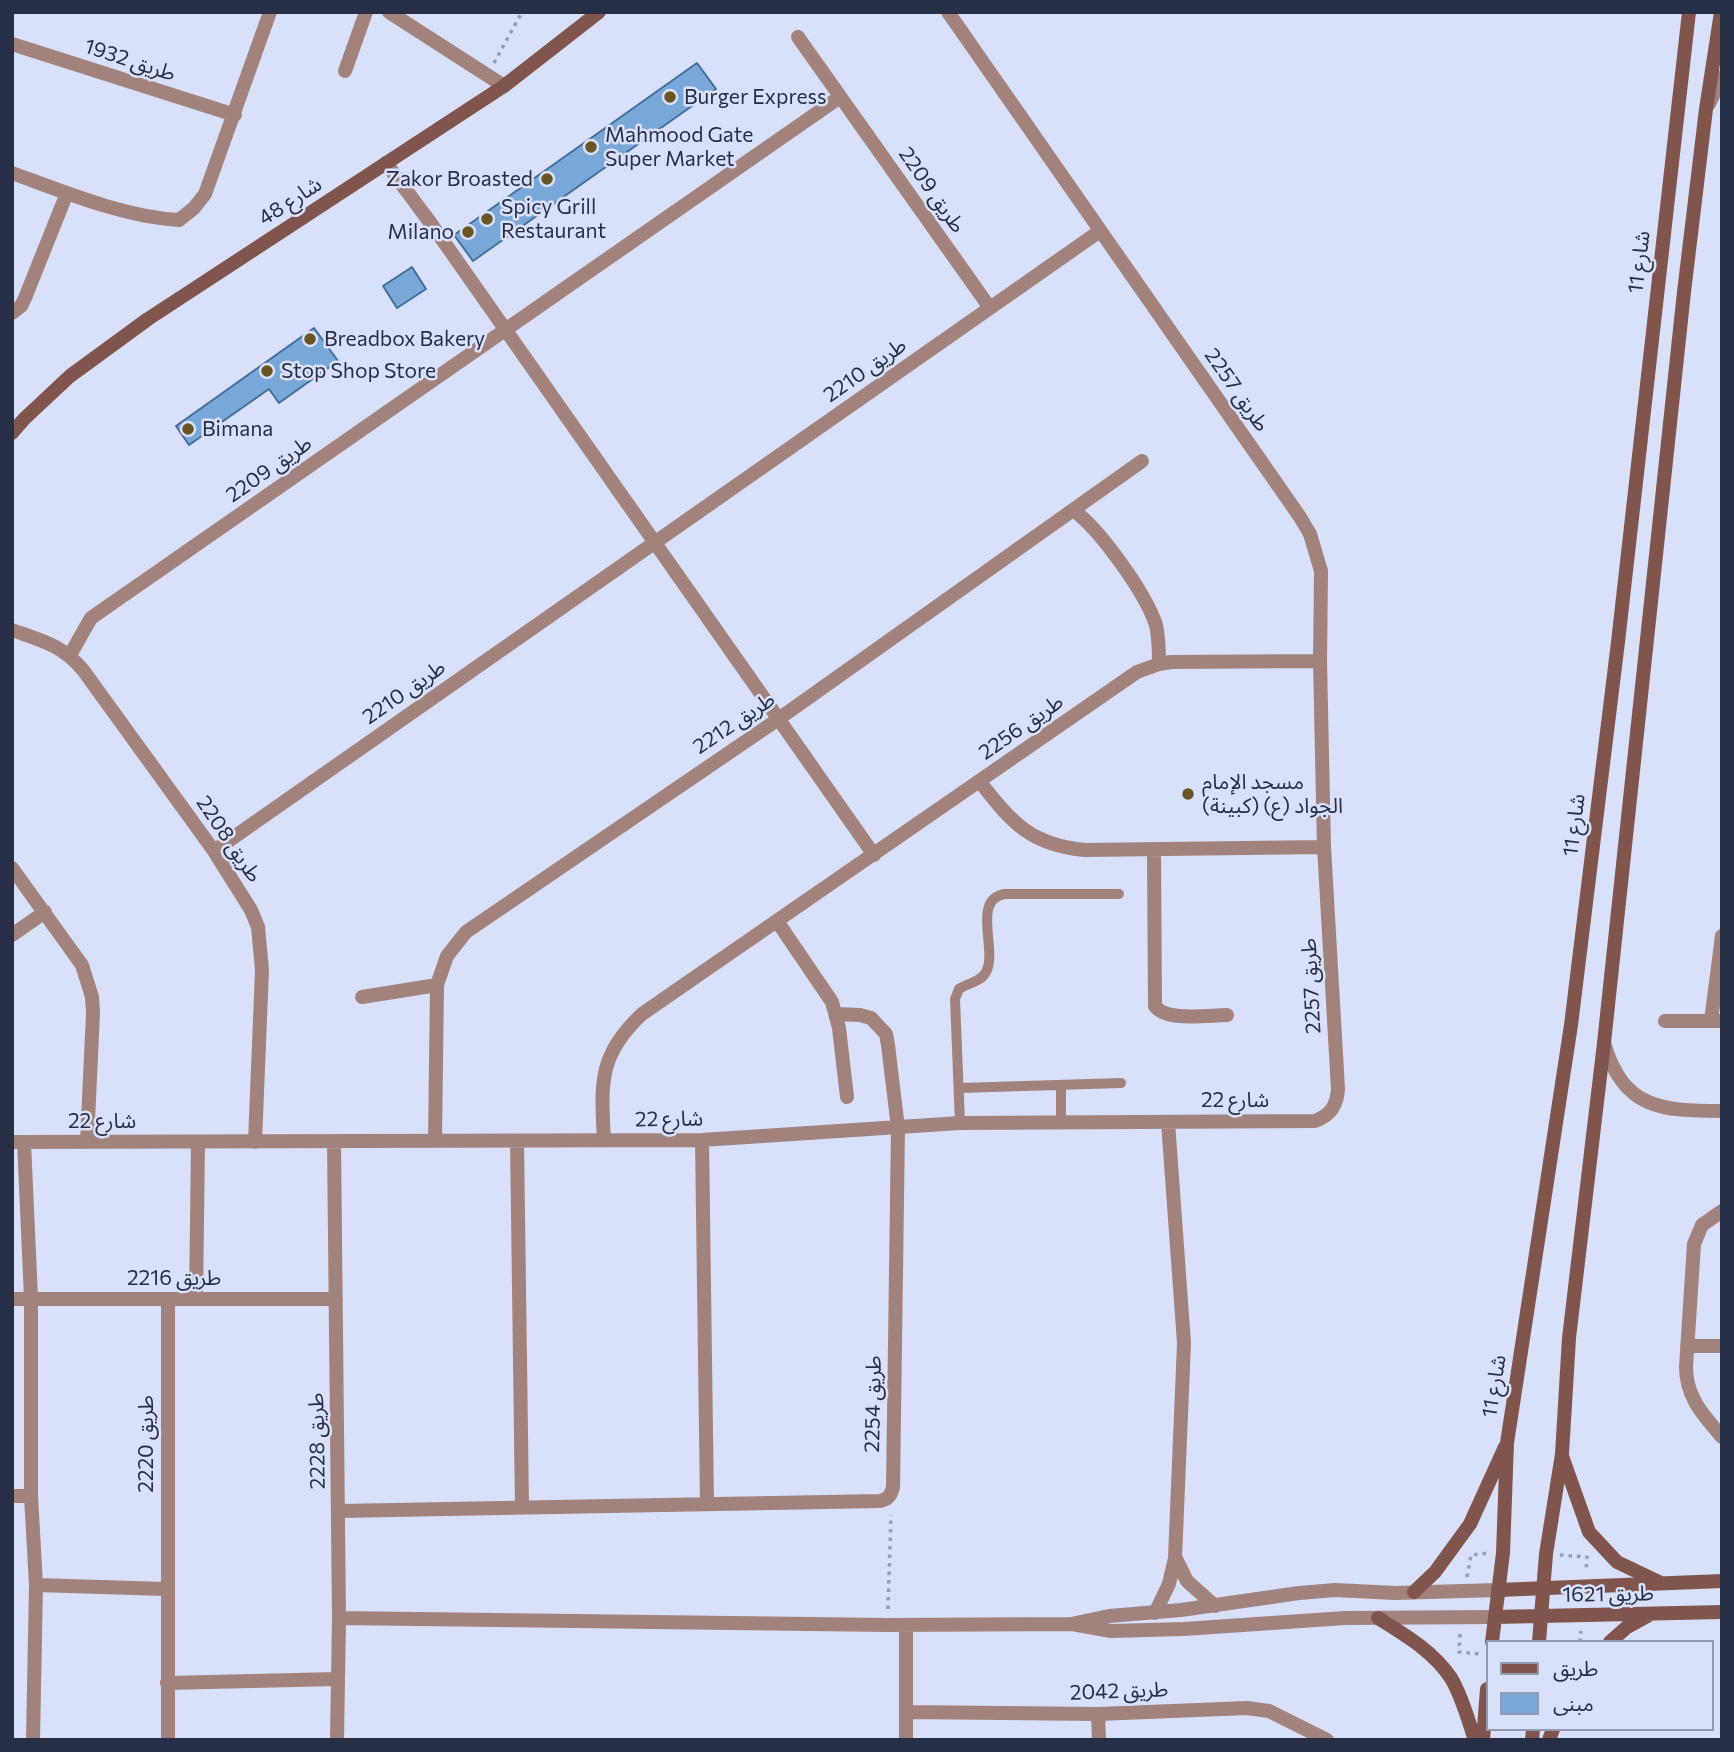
<!DOCTYPE html>
<meta charset="utf-8">
<style>
body{margin:0}
#map{position:relative;width:1734px;height:1752px;overflow:hidden;background:#d8e1f9;font-family:Commissioner,"Noto Sans Arabic",sans-serif}
canvas{display:block}
.frame{position:absolute;inset:0;border:14px solid #272f46;pointer-events:none}
.legend{position:absolute;left:1486px;top:1640px;width:228px;height:91px;box-sizing:border-box;background:#d8e1f9;border:2px solid #919ab1;margin:0;padding:9px 12px;list-style:none;font-size:21px;color:#272f46}
.legend li{display:flex;align-items:center;gap:14px;height:35px}
.legend b{width:35px;border:2px solid #919ab1}
</style>
<div id="map">
<canvas width="1734" height="1752"></canvas>
<div class="frame"></div>
<ul class="legend">
<li><b style="height:9px;background:#80554d"></b>طريق</li>
<li><b style="height:19px;background:#79a7d8"></b>مبنى</li>
</ul>
</div>
<script>
const ctx = document.querySelector('canvas').getContext('2d');
ctx.lineJoin = 'round';
function paint(path, color) { ctx.fillStyle = color; ctx.fill(path, 'evenodd'); }
function stroke(path, color, width, dash) { ctx.strokeStyle = color; ctx.lineWidth = width; ctx.lineCap = dash ? 'butt' : 'round'; ctx.setLineDash(dash || []); ctx.stroke(path); }
function label(font, color, halo, rows, align = 'center') {
  ctx.font = font + ' Commissioner,"Noto Sans Arabic",sans-serif'; ctx.lineWidth = 5; ctx.setLineDash([]); ctx.textBaseline = 'middle'; ctx.strokeStyle = halo; ctx.fillStyle = color; for (const [text, x, y, turn = 0] of rows) {
    ctx.save(); ctx.translate(x, y); ctx.rotate((+turn || 0) * Math.PI / 180); ctx.textAlign = isNaN(turn) ? turn : align; if (halo) ctx.strokeText(text, 0, 0); ctx.fillText(text, 0, 0); ctx.restore();
  }
}
const building = new Path2D(`
 M697 63 716 89 473 261 454 235Z
 M412 267 426 289 397 308 383 286Z
 M314 328 338 361 279 403 269 389 189 445 176 426Z`);
const path = new Path2D(`
 M494 63 522 12
 M1560 1555 1587 1557 1586 1571
 M1467 1577 1471 1555 1489 1553
 M888 1609 891 1515
 M1460 1634 1459 1652 1482 1654
 M1580 1642 1581 1631`);
const lane = new Path2D(`
 M960 1088 1121 1083
 M1061 1122V1085
 M960 1123 955 999 959 989C968 983 981 982 986 972 998 951 971 899 1005 894H1119`);
const street = new Path2D(`
 M389 12 504 86
 M798 37 990 308
 M12 44 235 115
 M345 71 366 12
 M1709 104 1722 77
 M386 163 432 225 874 855
 M12 173C64 192 124 217 179 220L194 208 205 194 270 12
 M12 313 21 306 25 298 67 193
 M1073 510C1100 529 1146 594 1156 625 1159 638 1159 651 1159 664
 M12 630C43 641 62 645 83 670L214 851 251 910 258 927 262 970 255 1142
 M70 655 91 618 840 97
 M980 782C1012 823 1031 845 1085 850L1324 847
 M1154 849 1155 1006C1166 1022 1208 1015 1227 1015
 M214 851 1100 231
 M12 868 82 965 92 997 93 1013 87 1142
 M777 921 832 1002 839 1028 847 1097
 M12 935 45 912
 M362 997 437 985
 M1665 1021H1722
 M1711 1021 1722 936
 M1604 1043C1623 1109 1662 1111 1722 1111
 M604 1140C601 1084 598 1055 642 1014L1137 672 1159 664 1171 662 1320 661
 M702 1140 707 1504
 M435 1141 437 985 447 956 466 932 777 720 1142 461
 M517 1141 522 1507
 M12 1142 702 1140 960 1123 1315 1121C1331 1115 1337 1105 1338 1089L1324 847 1320 661 1321 571 1310 534 1300 517 948 12
 M24 1142 31 1298V1496L36 1585 33 1740
 M334 1142 339 1618 337 1740
 M1722 1211 1702 1225 1694 1244 1686 1367C1686 1397 1703 1415 1722 1437
 M12 1299H336
 M196 1299 198 1142
 M1687 1346H1722
 M12 1496H31
 M339 1511 880 1501C888 1499 891 1496 893 1487L898 1128 888 1045 886 1034 871 1018 860 1015 837 1014
 M1176 1559 1187 1581 1215 1606
 M36 1585 166 1589
 M1155 1613 1169 1584 1175 1558 1184 1343 1168 1122
 M339 1618 888 1625 1071 1624 1109 1616 1181 1610 1299 1593 1335 1590 1395 1593 1498 1590
 M1072 1624 1111 1631 1184 1629 1345 1618 1495 1617
 M167 1683 338 1679
 M906 1712 1098 1714 1247 1708 1269 1711 1327 1740
 M1098 1714 1099 1740
 M168 1740V1299
 M906 1740V1625`);
const secondary = new Path2D(`
 M12 433 24 419 70 376 148 319 504 86 599 12
 M1562 1456 1589 1532 1617 1562 1659 1582
 M1498 1590 1722 1581
 M1414 1592 1435 1572 1470 1524 1505 1447
 M1495 1617 1722 1612
 M1378 1618C1405 1635 1433 1651 1451 1678 1462 1696 1468 1720 1475 1740
 M1492 1642 1503 1553 1507 1443 1571 1025 1618 642 1689 12
 M1539 1642 1546 1554 1562 1454 1569 1338 1604 1043 1684 292 1706 109 1721 12
 M1610 1642 1627 1627 1649 1615
 M1483 1740 1487 1689
 M1532 1740 1533 1729
 M1549 1740 1553 1729`);
const markers = [
 [670,97,7,"#675623"],
 [591,147,7,"#675623"],
 [547,179,7,"#675623"],
 [487,219,7,"#675623"],
 [468,232,7,"#675623"],
 [310,339,7,"#675623"],
 [267,371,7,"#675623"],
 [188,429,7,"#675623"],
 [1188,794,7,"#675623"]
];
const streetNames = [
 ["طريق 1932",130,60,18],
 ["طريق 2209",932,190,55],
 ["شارع 48",290,201,-33],
 ["شارع 11",1639,262,-83],
 ["طريق 2210",865,370,-35],
 ["طريق 2257",1237,390,55],
 ["طريق 2209",269,469,-35],
 ["طريق 2210",404,692,-35],
 ["طريق 2212",734,723,-34],
 ["طريق 2256",1021,727,-35],
 ["شارع 11",1574,825,-83],
 ["طريق 2208",229,839,56],
 ["طريق 2257",1311,986,-93],
 ["شارع 22",1235,1100],
 ["شارع 22",669,1119,-1],
 ["شارع 22",102,1121],
 ["طريق 2216",174,1278],
 ["شارع 11",1494,1386,-81],
 ["طريق 2254",873,1404,-89],
 ["طريق 2228",317,1441,-91],
 ["طريق 2220",146,1444,-90],
 ["طريق 1621",1608,1594,-1],
 ["طريق 2042",1119,1691,-2]
];
const poiNames = [
 ["Burger Express",684,97],
 ["Mahmood Gate",605,135],
 ["Super Market",605,159],
 ["Zakor Broasted",533,179,"right"],
 ["Spicy Grill",501,207],
 ["Restaurant",501,231],
 ["Milano",454,232,"right"],
 ["Breadbox Bakery",324,339],
 ["Stop Shop Store",281,371],
 ["Bimana",202,429],
 ["مسجد الإمام",1202,782],
 ["الجواد (ع) (كبينة)",1202,806]
];
paint(building, '#79a7d8');
stroke(building, '#426e9b', 2);
stroke(path, '#969eb6', 3.5, [3.5, 5]);
stroke(lane, '#a1827d', 10);
stroke(street, '#a1827d', 14);
stroke(secondary, '#80554d', 14);
for (const [x, y, r, color] of markers) { const dot = new Path2D(); dot.arc(x, y, r, 0, 2 * Math.PI); ctx.fillStyle = color; ctx.fill(dot); stroke(dot, '#d8e1f9', 2.5); }
label('21px', '#272f46', '#d8e1f9', streetNames);
label('21px', '#272f46', '#d8e1f9', poiNames, 'left');
</script>
